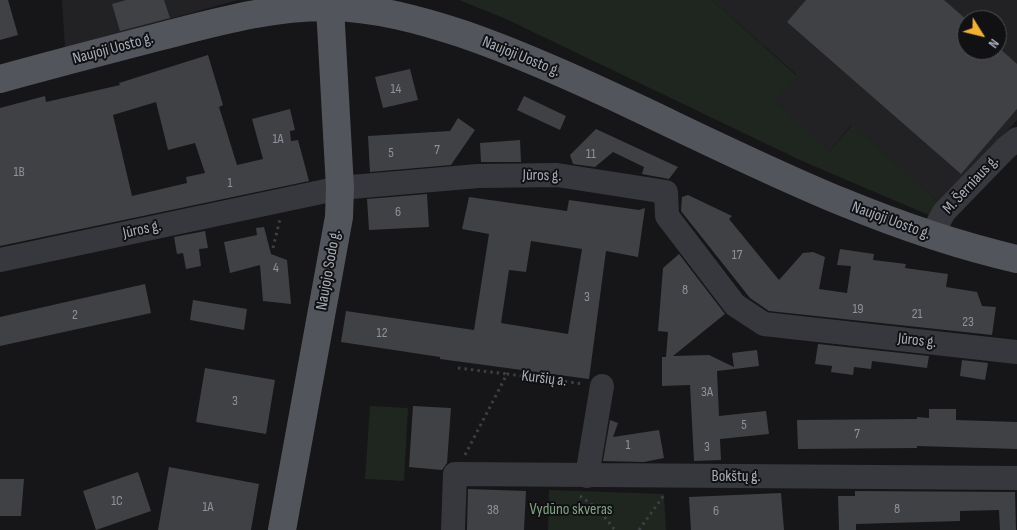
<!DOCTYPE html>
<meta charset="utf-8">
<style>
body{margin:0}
#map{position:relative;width:1017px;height:530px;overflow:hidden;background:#161618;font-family:"Sofia Sans Condensed",sans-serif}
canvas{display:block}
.north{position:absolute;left:957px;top:10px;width:50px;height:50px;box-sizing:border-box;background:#111113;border:1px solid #4d4f55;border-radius:50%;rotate:126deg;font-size:14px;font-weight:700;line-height:20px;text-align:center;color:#a8adb8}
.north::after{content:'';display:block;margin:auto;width:18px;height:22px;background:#f2b134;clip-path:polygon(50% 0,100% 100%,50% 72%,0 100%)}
</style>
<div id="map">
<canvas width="1017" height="530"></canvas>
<div class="north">N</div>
</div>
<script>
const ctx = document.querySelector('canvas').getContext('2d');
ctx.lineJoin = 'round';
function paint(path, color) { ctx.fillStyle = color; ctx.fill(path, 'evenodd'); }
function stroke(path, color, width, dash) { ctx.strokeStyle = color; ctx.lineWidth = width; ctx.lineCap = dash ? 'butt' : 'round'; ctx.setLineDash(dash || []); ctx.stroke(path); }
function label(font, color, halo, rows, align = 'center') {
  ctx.font = font + ' "Sofia Sans Condensed",sans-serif'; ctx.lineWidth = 4; ctx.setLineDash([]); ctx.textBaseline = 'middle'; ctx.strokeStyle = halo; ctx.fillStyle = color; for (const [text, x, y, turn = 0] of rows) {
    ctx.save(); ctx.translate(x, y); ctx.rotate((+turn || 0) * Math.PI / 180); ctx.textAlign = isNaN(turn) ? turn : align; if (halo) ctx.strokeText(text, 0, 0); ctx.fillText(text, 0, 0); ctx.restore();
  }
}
const built = new Path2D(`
 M62 0H238L65 48Z
 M712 0H1017V120L941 204 851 125 830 151 773 100 797 75ZM967 20H997V50H967Z`);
const green = new Path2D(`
 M459 0H712L797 76 774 100 830 151 852 125 941 204 931 216 802 161 506 19Z
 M370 406 408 408 404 481 365 479Z
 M549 490 664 494 666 530H548Z`);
const building = new Path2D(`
 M0 0H8L18 35 0 40Z
 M126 0H164L170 18 120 31 112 4Z
 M806 0H944L967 20V50H997V46L1017 64V109L961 174 787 22Z
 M208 55 223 105 219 107 237 165 263 159 252 119 290 109 295 130 290 131 291 141 298 140 309 181 0 246V108L45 96 46 102 120 85 119 83ZM156 102 168 150 195 143 205 173 186 177 187 183 132 196 113 115Z
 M410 69 418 100 383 108 375 77Z
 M524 96 566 116 560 130 517 110Z
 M458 118 475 130 451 165 370 172 368 136 450 131Z
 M596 129 678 167 669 179 642 174 644 167 613 152 595 167 573 164 570 155Z
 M520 140 521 162H481L480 143Z
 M427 194 429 227 369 230 367 199Z
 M688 195 732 216 729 219 779 280 803 253 813 252 825 257 819 289 847 293 851 266 837 265 840 249 874 254 873 260 906 264 905 268 948 274 946 287 977 292 982 306 996 307 992 335 769 311 750 298 681 211 682 197Z
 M469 197 567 211 569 200 639 210 645 208 638 257 606 251 589 379 440 359V357L341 342 346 311 474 330 489 234 462 229ZM531 241 582 249 568 334 501 323 509 270 526 272Z
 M264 227 271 254 287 260 291 304 263 301 260 265 230 273 224 242 257 235 256 228Z
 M205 231 208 248 199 249 201 266 186 269 183 253 177 254 174 237Z
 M679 254 725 314 673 356 709 355 734 367 732 353 757 350 759 366 717 371 719 416 766 411 769 434 720 439 721 460 694 461 690 385 662 386V357H666L668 332 658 331 663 268Z
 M145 284 151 313 0 346V317Z
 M193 300 247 309 244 330 190 320Z
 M818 344 929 356 927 368 872 361 871 369 854 367 853 375 831 372 832 366 815 364Z
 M962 360 988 363 985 380 960 376Z
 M205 368 275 380 266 434 196 422Z
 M413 406 451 408 447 463 442 470 409 467Z
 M929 409H956V420L1017 422V449L917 446V448L798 449 797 420 917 419V417L929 418Z
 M610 420 618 423 613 437 659 430 664 458 644 462 603 461Z
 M169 467 259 484 251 530H158Z
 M138 472 151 511 96 530 83 491Z
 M0 479H24L21 516H0Z
 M468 489 526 491 524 530H467Z
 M855 491 1015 492 1016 530H1000L999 510 960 511V521L856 524V530H839L838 496H855Z
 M781 493 784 530H691L689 497Z`);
const path = new Path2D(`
 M273 248 280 219
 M458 368 507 374
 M465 455 507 374 584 384
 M580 496 598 509 615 530
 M639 530 664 495`);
const minor = new Path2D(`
 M931 236 944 212 1006 148 1017 139
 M0 260 340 188 478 176 557 175 666 192 667 216 735 305 764 324 1017 352
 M587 476 602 386
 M453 530 455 474 1017 478`);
const major = new Path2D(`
 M0 79C54 64 108 50 162 36 217 22 274 6 331 7 377 8 420 20 463 34 524 55 583 82 642 110 764 168 885 229 1017 259
 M282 530 339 217 340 188 330 7`);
const numberNames = [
 ["14",396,89],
 ["1A",278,139],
 ["7",437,150],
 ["5",391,153],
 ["11",591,154],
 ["1B",19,172],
 ["1",230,183],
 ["6",398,212],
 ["17",737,255],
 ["4",276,268],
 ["8",685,290],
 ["3",587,297],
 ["19",858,309],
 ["21",917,314],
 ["2",75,315],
 ["23",968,322],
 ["12",382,333],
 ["3A",707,392],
 ["3",235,401],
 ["5",744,425],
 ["7",857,434],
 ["1",628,445],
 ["3",707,447],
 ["1C",117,501],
 ["1A",208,507],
 ["8",897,509],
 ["38",493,510],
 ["6",716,511]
];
const streetNames = [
 ["Naujoji Uosto g.",113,49,-15],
 ["Naujoji Uosto g.",521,57,22],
 ["Jūros g.",542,176,1],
 ["M. Šerniaus g.",971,185,-47],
 ["Naujoji Uosto g.",891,221,20],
 ["Jūros g.",142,230,-12],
 ["Naujojo Sodo g.",329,270,-80],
 ["Jūros g.",917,341,6],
 ["Kuršių a.",544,379,7],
 ["Bokštų g.",736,477]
];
const parkNames = [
 ["Vydūno skveras",571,510]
];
paint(built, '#222225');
paint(green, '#1e261f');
paint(building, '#404145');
stroke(path, '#3d3f44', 3, [2.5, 4]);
stroke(minor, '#37383d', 24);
stroke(major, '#53555c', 28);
label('14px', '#8e929b', null, numberNames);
label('16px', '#a8adb8', '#111113', streetNames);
label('16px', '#7fa381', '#111113', parkNames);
</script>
